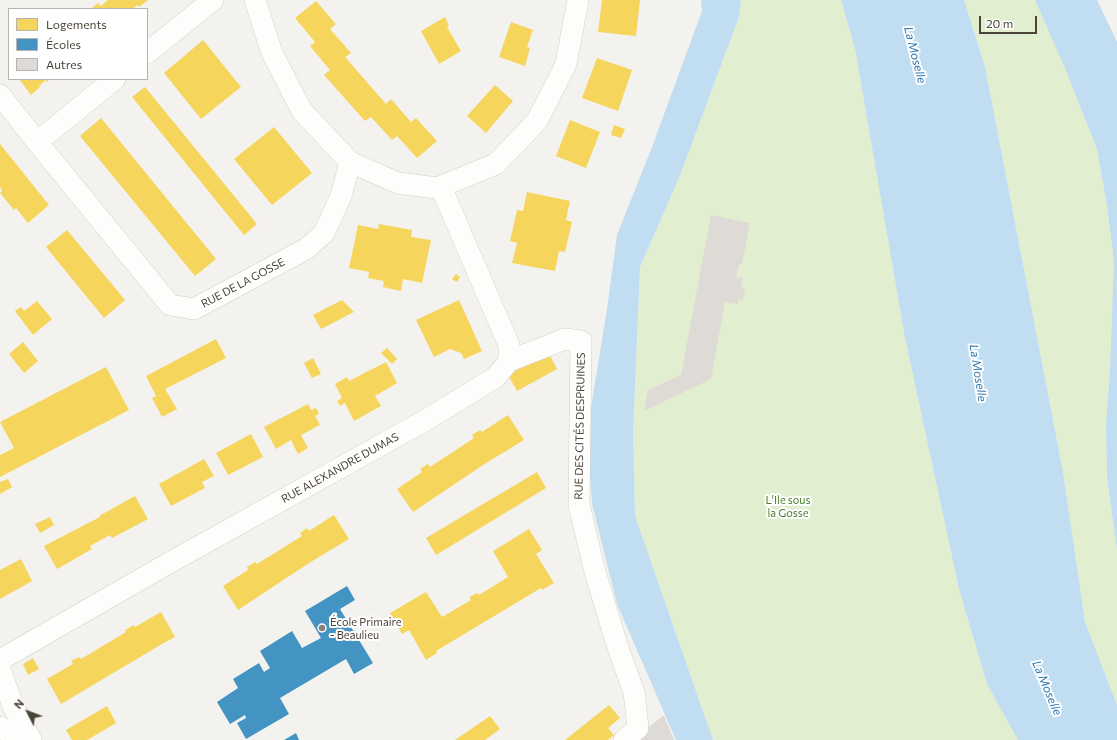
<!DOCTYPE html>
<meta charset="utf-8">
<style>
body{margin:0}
#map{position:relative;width:1117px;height:740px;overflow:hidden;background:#f4f2ee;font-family:Commissioner,sans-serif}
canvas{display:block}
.legend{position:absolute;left:8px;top:8px;width:140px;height:72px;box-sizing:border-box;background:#fff;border:1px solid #b7b4b0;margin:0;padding:5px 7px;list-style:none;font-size:12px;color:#4b4439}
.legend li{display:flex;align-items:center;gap:8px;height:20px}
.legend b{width:20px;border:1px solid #b7b4b0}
.north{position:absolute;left:8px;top:692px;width:40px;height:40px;-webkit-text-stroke:3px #fff;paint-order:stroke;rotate:312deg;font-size:11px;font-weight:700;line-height:16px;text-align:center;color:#4b4439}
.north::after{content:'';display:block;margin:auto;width:14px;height:18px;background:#4b4439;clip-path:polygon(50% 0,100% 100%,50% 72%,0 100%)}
.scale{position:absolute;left:979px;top:16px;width:58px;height:18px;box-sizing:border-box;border:2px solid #4b4439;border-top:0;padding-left:5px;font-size:12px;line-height:14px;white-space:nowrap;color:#4b4439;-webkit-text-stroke:3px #fff;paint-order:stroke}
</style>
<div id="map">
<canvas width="1117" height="740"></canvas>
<ul class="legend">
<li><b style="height:11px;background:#f6d55c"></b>Logements</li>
<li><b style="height:11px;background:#4393c3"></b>Écoles</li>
<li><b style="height:11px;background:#dedbd6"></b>Autres</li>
</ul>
<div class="north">N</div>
<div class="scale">20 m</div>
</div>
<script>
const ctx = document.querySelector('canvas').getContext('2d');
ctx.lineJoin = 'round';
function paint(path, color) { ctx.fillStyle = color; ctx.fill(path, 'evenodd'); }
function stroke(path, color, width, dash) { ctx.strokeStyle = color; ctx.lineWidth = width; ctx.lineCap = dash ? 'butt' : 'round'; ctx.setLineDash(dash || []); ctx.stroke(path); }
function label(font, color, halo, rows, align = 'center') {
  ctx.font = font + ' Commissioner,sans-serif'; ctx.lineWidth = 4; ctx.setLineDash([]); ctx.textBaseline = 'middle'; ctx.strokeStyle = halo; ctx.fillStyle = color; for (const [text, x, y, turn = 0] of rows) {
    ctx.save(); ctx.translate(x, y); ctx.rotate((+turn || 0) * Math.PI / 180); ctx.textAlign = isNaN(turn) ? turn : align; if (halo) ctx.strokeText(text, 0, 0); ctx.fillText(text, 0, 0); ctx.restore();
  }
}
const green = new Path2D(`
 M741 0H841L855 49 905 338 959 589 987 684 1018 740H713L635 516 633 432 640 267 679 178 739 17Z
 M964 0H1035L1064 66 1097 149 1107 206 1114 261 1110 370 1106 424 1107 479 1117 550V705L1085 622 1063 472 985 67Z`);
const water = new Path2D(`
 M701 0H741L739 17 679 178 640 267 633 432 635 516 713 740H676L617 604 592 504 587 432 607 309 617 235 652 147 702 11Z
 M841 0H964L985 67 1063 472 1085 622 1117 705V740H1018L987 684 959 589 905 338 855 49Z
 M1035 0H1097L1117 42V550L1107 478 1106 424 1110 370 1114 261 1107 206 1097 149 1064 66Z`);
const homes = new Path2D(`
 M108 0H148L139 7 137 5 133 9H91L98 3 101 6Z
 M602 0H640L636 36 598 32Z
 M316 1 336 24 330 29 351 53 345 57 386 104 391 99 411 122 416 118 437 141 417 158 397 136 392 140 371 117 365 121 324 75 330 70 310 46 315 42 295 18Z
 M445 17 449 26 447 27 461 51 439 64 421 31Z
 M511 22 533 30 527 47 530 48 525 66 499 57Z
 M203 40 241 87 201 119 164 73Z
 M597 58 632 70 618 111 582 98Z
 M19 79H50L47 82 46 80 39 86 40 87 31 95Z
 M495 85 513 101 486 133 467 116Z
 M145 87 257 224 244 235 132 97Z
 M101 118 216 259 195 276 80 136Z
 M570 120 600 132 586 168 556 156Z
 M614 125 625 129 621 138 611 135Z
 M274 127 312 173 272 205 234 159Z
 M0 144 49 205 28 223 16 208 14 210 0 193 2 191 0 187Z
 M527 192 570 201 566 220 572 222 565 252 559 251 555 271 512 263 517 243 510 241 517 210 523 211Z
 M379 224 412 230 411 237 431 240 422 283 403 279 401 291 383 287 384 281 368 278 369 272 349 268 358 225 378 229Z
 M67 230 125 300 104 318 46 247Z
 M456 274 460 277 457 282 452 279Z
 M342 300 354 312 321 329 313 315Z
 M459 300 482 351 464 359 461 353 450 349 434 357 416 320Z
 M37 301 52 319 33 335 15 311 21 307 24 311Z
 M216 339 226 358 165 389 177 409 162 417 152 398 156 396 146 376Z
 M23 342 38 361 24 373 9 354Z
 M387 348 397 359 392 364 381 353Z
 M548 352 557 369 517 391 508 375Z
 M313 358 321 374 312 378 304 363Z
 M386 362 397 383 375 396 381 406 354 421 345 403 340 406 337 401 342 398 335 384 347 377 349 381Z
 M106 367 129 410 0 477V455L14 448 0 422Z
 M308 404 311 410 316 408 319 414 315 416 320 425 301 435 308 448 298 454 291 440 276 449 264 427Z
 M508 415 524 440 483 465 413 512 397 489 422 472 420 469 428 464 430 467 474 438 472 435 480 430 482 432Z
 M251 434 263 457 228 475 216 453Z
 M204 459 214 476 202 482 205 488 171 506 159 484Z
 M537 472 546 488 436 555 426 538Z
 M8 479 12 487 0 494V482Z
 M135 496 148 519 112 538 110 535 90 546 92 549 57 569 44 546 100 517 99 516Z
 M334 515 349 539 309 563 238 610 223 586 248 570 247 567 255 562 257 564 302 536 300 533 307 528 309 531Z
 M50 517 54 525 40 533 35 524Z
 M529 529 542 550 536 554 554 583 542 590 541 588 436 651 437 653 426 660 409 630 402 634 390 613 426 592 442 617 471 600 469 597 478 593 479 595 508 577 493 551Z
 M21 559 32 581 0 599V570Z
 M161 612 175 637 162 644 61 704 47 679 73 664 71 661 79 657 81 659 126 632 125 630 134 625 135 627Z
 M33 658 39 669 28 675 23 664Z
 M609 705 620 718 608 728 614 735 608 740H565Z
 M107 706 116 723 87 740H72L66 730Z
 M490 716 500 729 485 740H455Z`);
const schools = new Path2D(`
 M347 586 355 600 340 609 373 663 354 674 346 659 280 698 289 714 246 739 237 723 246 718 245 715 230 724 217 702 238 688 233 679 259 663 264 672 270 668 260 651 292 631 302 648 321 638 305 611Z
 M296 733 299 740H284Z`);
const building = new Path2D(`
 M711 215 750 223 742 264H739L736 277 743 278 741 288 745 289 743 301 738 300V304L725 302 711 379 644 411 648 390 681 375Z
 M664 715 674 740H633Z`);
const minor = new Path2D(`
 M255 0 272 53 302 111 350 162 398 183 437 188 496 164 537 121 566 64 578 0
 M147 53 213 0
 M115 79 37 142 170 305 194 309 306 249 324 233 341 196 350 162
 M0 95 37 142
 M509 361 565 339 581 341 579 505 595 572 618 648 634 692 638 728 624 740
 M0 660 169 563 426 420 496 377 509 361V345L441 187
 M0 669 13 706 31 740
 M0 727 21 740`);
const markers = [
 [322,628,4,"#868178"]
];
const streetNames = [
 ["RUE DE LA GOSSE",243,283,-28],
 ["RUE DES CITÉS DESPRUINES",580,426,-89],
 ["RUE ALEXANDRE DUMAS",340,468,-29]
];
const parkNames = [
 ["L'Ile sous",788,500],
 ["la Gosse",788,513]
];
const poiNames = [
 ["École Primaire",330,622],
 ["- Beaulieu",330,635]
];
const waterNames = [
 ["La Moselle",915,55,76],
 ["La Moselle",978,373,81],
 ["La Moselle",1047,688,67]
];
paint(green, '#e1eecf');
paint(water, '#c0ddf1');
paint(homes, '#f6d55c');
paint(schools, '#4393c3');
paint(building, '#dedbd6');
stroke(minor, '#d2d0cb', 22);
stroke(minor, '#fdfdfc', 21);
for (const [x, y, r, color] of markers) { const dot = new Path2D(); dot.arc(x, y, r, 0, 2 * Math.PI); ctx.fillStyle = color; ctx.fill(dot); stroke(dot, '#fff', 1.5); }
label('11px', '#4b4439', '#fff', streetNames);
label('11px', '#4a7f2a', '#fff', parkNames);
label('11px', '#4b4439', '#fff', poiNames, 'left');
label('italic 12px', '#2e7ab2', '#fff', waterNames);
</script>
